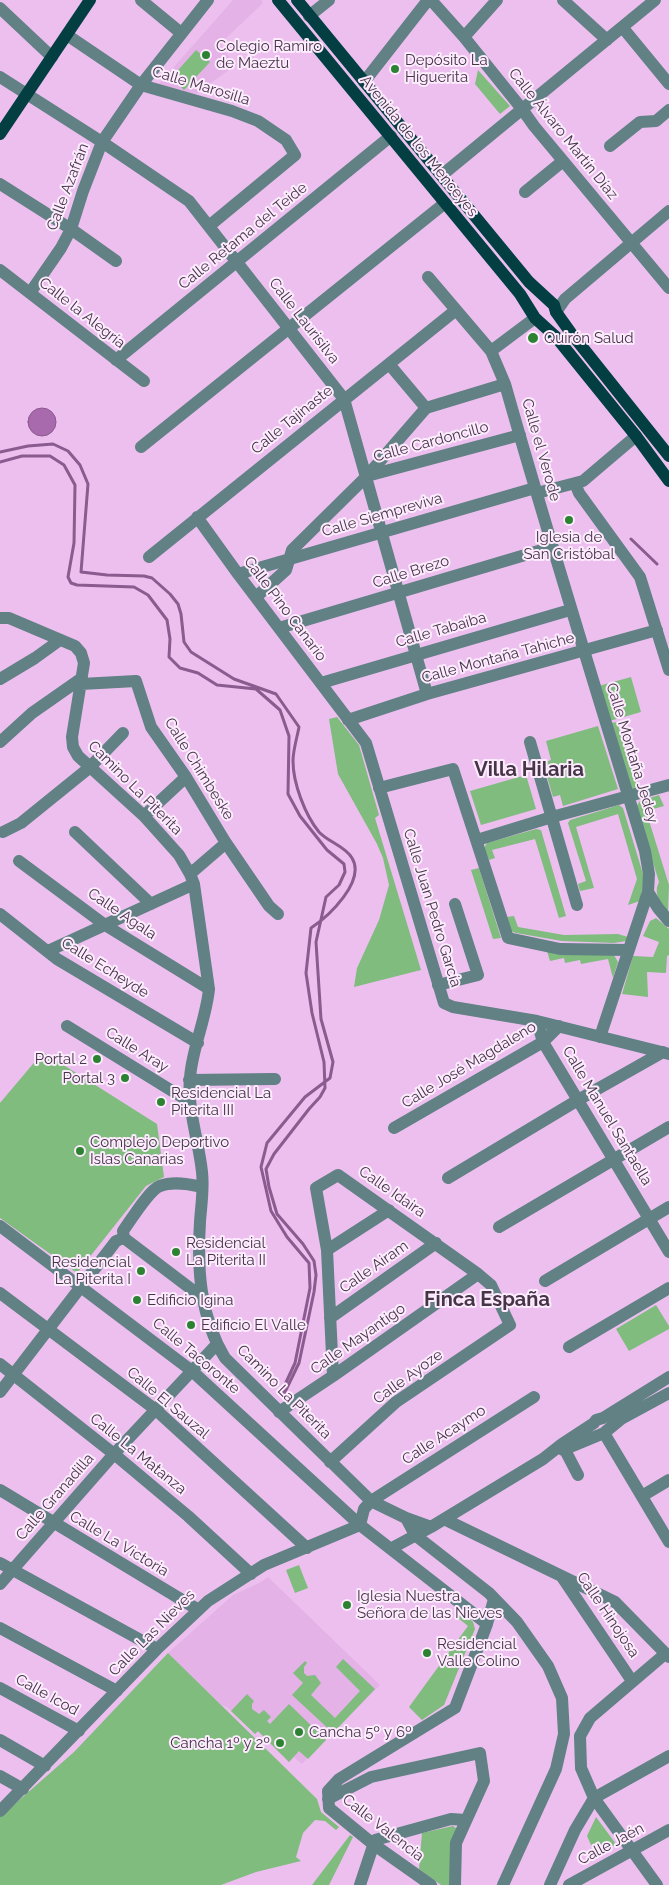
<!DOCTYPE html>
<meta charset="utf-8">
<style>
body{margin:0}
canvas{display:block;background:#ecbfef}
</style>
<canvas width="669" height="1885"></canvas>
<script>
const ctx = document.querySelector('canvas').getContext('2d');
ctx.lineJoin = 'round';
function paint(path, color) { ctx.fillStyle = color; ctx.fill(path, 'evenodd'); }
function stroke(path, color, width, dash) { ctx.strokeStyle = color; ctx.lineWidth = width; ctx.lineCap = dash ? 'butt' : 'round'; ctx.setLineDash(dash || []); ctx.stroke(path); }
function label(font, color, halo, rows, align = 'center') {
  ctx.font = font + ' Raleway,sans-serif'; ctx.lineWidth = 4; ctx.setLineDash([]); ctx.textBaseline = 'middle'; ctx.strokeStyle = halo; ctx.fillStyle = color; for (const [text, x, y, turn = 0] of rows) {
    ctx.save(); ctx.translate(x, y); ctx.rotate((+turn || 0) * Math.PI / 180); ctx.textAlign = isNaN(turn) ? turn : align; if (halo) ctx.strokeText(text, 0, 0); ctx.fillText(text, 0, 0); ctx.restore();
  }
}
const built = new Path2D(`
 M233 0H261L263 3 219 45 236 65 196 94 158 85Z
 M268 1577 380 1685 302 1764 294 1757 289 1762 258 1731 255 1734 227 1707 221 1705 168 1653 233 1595 259 1583Z`);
const green = new Path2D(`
 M196 50 210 62 184 90 171 78Z
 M478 70 510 106 500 114 475 84Z
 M631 677 641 712 606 722 595 687Z
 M337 717 359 745 379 815 375 818 421 970 354 987 357 968 379 920 389 885 383 858 377 844 338 774 329 719Z
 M617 722 638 789 632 792 611 723Z
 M598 726 618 789 563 806 560 795 553 797 543 763 551 760 546 741Z
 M526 775 536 809 481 825 470 791Z
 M659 795 664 806 646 811 669 885 668 911C660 901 653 894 659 882L636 807 640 801Z
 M619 805 623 808 643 874V884L640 901 628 905 637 879 618 814 576 827 594 888 580 891 578 884 586 881 568 823 570 820Z
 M536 829 541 830 566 916 559 918 535 839 492 850 495 858 489 860 484 848 487 843Z
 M479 868 501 938 493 939 471 870Z
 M514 916 518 927 564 935 618 934 628 937 626 941 614 943 562 941 516 933 511 931 507 917Z
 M656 918 669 929V955L667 956 666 973 647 972 648 997 622 994 633 956 653 957 659 942 643 936 650 921Z
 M547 951 614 955 618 962 613 978 608 959 581 964 580 960 565 963 564 958 550 961Z
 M43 1052 157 1124 164 1177 146 1186 77 1273 0 1218V1103Z
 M656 1305 669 1326V1329L629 1351 616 1329Z
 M299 1565 308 1588 295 1593 286 1570Z
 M464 1613 473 1622 475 1629 444 1705 422 1720 409 1707 468 1626 458 1618 460 1614Z
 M168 1653 317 1799 321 1812 339 1827 336 1830 325 1821 315 1820 303 1833 296 1857 301 1861 256 1872 221 1885H0V1817L74 1752Z
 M343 1659 375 1689 333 1733 292 1695 303 1683 293 1673 305 1661 307 1663 304 1667V1673L307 1676 315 1675 321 1683 311 1695 335 1718 360 1691 336 1667Z
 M247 1694 254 1701 252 1704V1709L259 1714 264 1710 271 1717 267 1721 270 1724 289 1704 326 1740 308 1759 299 1751 289 1762 258 1731 255 1734 231 1711Z
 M596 1817 616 1844 596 1856 587 1836Z
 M453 1826 456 1828 449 1885H441L419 1869 422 1833Z
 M350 1835 353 1837 329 1885H312Z`);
const water = new Path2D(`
 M28 422a14 14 0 1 1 28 0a14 14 0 1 1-28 0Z`);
const stream = new Path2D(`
 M0 452 28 446 53 444 68 451 80 465 88 484 81 572 107 575 144 576 152 578 170 594 178 604 181 614 184 642 191 652 234 679 276 694 299 727C297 738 293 750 293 761 293 783 305 815 319 832 328 842 345 846 352 858 366 881 329 916 311 928L306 973 312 1013 324 1062 325 1088 320 1097 309 1109 274 1154 266 1169 269 1187 277 1214 303 1244 314 1261 316 1275 314 1292 299 1363 284 1394
 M0 462 22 456H50L64 465 75 485 74 543 68 577 71 583 77 585 134 587 148 595 167 620 170 639 169 657 180 668 198 673 217 685 256 689 280 710 289 736 288 794 300 816 327 850 344 864 345 872 339 885 326 897 316 942 321 1019 333 1062 330 1078 305 1097 267 1143 261 1167 271 1211 287 1237 309 1263 310 1288 295 1363 282 1391
 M631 539 657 564`);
const minor = new Path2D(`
 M141 0 181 33
 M431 0 464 37 522 109 534 126 669 288
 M563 0 607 40
 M0 8 52 57
 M309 16 329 0
 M623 28 669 84
 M67 35 141 85 232 111 258 121 286 140 295 155 209 226
 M464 37 497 0
 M0 77 102 142 189 201 344 399 427 694
 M364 82 428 0
 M610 146 640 122 656 121 669 110
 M442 175 655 0
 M0 184 71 229 116 261
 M525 192 563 161
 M0 270 144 381
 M428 277 491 351 505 384C549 540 598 695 645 851L649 874 648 892 600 1037
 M30 293 61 248 71 229 83 191 102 142 141 85 208 0
 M556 312 565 299 669 211
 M491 351 535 318
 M116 360 391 136
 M389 364 426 408
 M141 447 445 203
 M367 476 520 435
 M575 483 579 493 640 577 669 670
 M537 493 583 481 636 436
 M197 517 238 574 366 743 444 1003 453 1007 537 1021 669 1054
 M149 557 456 310
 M238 574 535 488
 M256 597 286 570 292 550 367 476 426 408 505 384
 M0 618H9L75 646 81 653 84 663 72 737 73 747 78 756 144 816 179 855 190 874 194 884 209 989C206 1020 192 1048 190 1078 187 1109 199 1142 202 1172 204 1189 201 1206 200 1222 197 1269 200 1317 225 1358L371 1501 406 1518 431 1527
 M279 628 552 547
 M0 679 35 658 60 640
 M321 683 570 610
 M81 684 136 681 151 727 186 777 226 843 269 906 278 914
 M348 720 427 694 657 630
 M0 742 32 713 82 678
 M530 742 577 905
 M379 788 453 769 508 938 560 949 627 950
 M144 816 186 777
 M3 832 21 823 89 768 123 733
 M75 832 151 904
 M477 840 552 817 669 785
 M19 861 105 925 209 989
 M190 874 226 843
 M648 892 658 908 669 921
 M0 914 57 959 198 1043
 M48 951 194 884
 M438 985 478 975 455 904
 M537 1021 543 1042 669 1252
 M67 1026 190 1102
 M189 1080 275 1079
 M394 1128 543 1042 559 1026
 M448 1178 578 1100 663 1052
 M0 1226 192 1371 360 1525 487 1624
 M499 1227 669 1127
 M124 1238 123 1231C131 1220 149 1190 160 1186 173 1181 189 1184 202 1187
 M124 1238 203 1298
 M327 1250 389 1210
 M545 1281 669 1207
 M0 1293 156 1410 307 1548
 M330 1318 436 1243
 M569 1347 669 1288
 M0 1364 114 1454 188 1516 251 1574
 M0 1392 116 1241 124 1238
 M279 1412 333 1376 478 1274
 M604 1433 669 1542
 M563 1450 604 1433 621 1419 669 1393
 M565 1450 578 1475
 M330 1462 396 1402 510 1325 491 1285 478 1274 338 1175 316 1188 327 1250 333 1376
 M0 1490 197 1609
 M642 1496 669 1480
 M406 1518 415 1535 489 1593 517 1622 548 1666 562 1698 564 1734 556 1769 503 1885
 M444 1519 615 1602 669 1657
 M360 1525 364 1509 371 1501 534 1397
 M392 1548 431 1527 543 1459 562 1444 594 1423 596 1420 603 1418 669 1377
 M0 1563 157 1649
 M562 1577 632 1681
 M0 1584 114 1454 217 1344
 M0 1628 117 1691
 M0 1688 79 1731
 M0 1740 45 1766
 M0 1776 23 1789
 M328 1799 371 1777 480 1753 484 1781 456 1843 455 1885
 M0 1811 157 1649 208 1601 264 1565 360 1525
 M360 1885 375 1840 451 1819 466 1820
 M431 1885 373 1844 329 1808 328 1791 339 1779 455 1708 487 1624 494 1599
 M550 1885 575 1830 594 1798 669 1756
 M569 1885 669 1830
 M657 1885 594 1798 581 1768 580 1736 590 1718 665 1654`);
const major = new Path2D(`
 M278 0 520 294 535 318 556 337 636 436 669 481
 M297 0 529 282 554 305 556 312 571 333 669 456
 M0 134 90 0`);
const markers = [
 [206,55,5,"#2b8230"],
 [395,69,5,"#2b8230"],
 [533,338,6,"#2b8230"],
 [569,520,5,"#2b8230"],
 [97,1059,5,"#2b8230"],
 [125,1078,5,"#2b8230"],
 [161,1102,5,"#2b8230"],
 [80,1151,5,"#2b8230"],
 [176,1252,5,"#2b8230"],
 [141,1271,5,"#2b8230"],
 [137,1300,5,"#2b8230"],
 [191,1325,5,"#2b8230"],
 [347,1605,5,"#2b8230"],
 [427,1653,5,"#2b8230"],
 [299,1732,5,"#2b8230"],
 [280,1743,5,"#2b8230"]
];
const poiNames = [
 ["Colegio Ramiro",216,46],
 ["de Maeztu",216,63],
 ["Depósito La",405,60],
 ["Higuerita",405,77],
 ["Quirón Salud",544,338],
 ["Iglesia de",569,537,"center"],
 ["San Cristóbal",569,554,"center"],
 ["Portal 2",87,1059,"right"],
 ["Portal 3",115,1078,"right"],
 ["Residencial La",171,1093],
 ["Piterita III",171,1110],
 ["Complejo Deportivo",90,1142],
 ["Islas Canarias",90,1159],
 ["Residencial",186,1243],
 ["La Piterita II",186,1260],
 ["Residencial",131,1262,"right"],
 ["La Piterita I",131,1279,"right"],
 ["Edificio Igina",147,1300],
 ["Edificio El Valle",201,1325],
 ["Iglesia Nuestra",357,1596],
 ["Señora de las Nieves",357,1613],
 ["Residencial",437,1644],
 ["Valle Colino",437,1661],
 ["Cancha 5º y 6º",309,1732],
 ["Cancha 1º y 2º",270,1743,"right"]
];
const streetNames = [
 ["Calle Marosilla",201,86,17],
 ["Calle Álvaro Martín Díaz",563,134,51],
 ["Avenida de los Menceyes",419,146,51],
 ["Calle Azafrán",68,187,-69],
 ["Calle Retama del Teide",243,236,-39],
 ["Calle la Alegría",82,313,38],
 ["Calle Laurisilva",304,321,52],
 ["Calle Tajinaste",292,420,-39],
 ["Calle Cardoncillo",431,442,-15],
 ["Calle el Verode",541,450,74],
 ["Calle Siempreviva",382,515,-16],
 ["Calle Brezo",411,572,-17],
 ["Calle Pino Canario",285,609,53],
 ["Calle Tabaiba",441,630,-16],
 ["Calle Montaña Tahiche",498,658,-15],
 ["Calle Montaña Jedey",632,753,73],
 ["Calle Chimbeske",199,769,58],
 ["Camino La Piterita",135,788,45],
 ["Calle Juan Pedro García",432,908,73],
 ["Calle Agala",122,914,34],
 ["Calle Echeyde",105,968,32],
 ["Calle Aray",137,1050,32],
 ["Calle José Magdaleno",469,1065,-31],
 ["Calle Manuel Santaella",607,1116,59],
 ["Calle Idaira",392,1192,35],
 ["Calle Airam",374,1267,-35],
 ["Calle Mayantigo",358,1339,-35],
 ["Calle Tacoronte",196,1356,40],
 ["Calle Ayoze",408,1377,-36],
 ["Camino La Piterita",284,1392,45],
 ["Calle El Sauzal",168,1403,40],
 ["Calle Acaymo",444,1435,-33],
 ["Calle La Matanza",138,1454,39],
 ["Calle Granadilla",55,1497,-49],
 ["Calle La Victoria",119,1544,31],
 ["Calle Hinojosa",608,1615,56],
 ["Calle Las Nieves",152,1633,-45],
 ["Calle Icod",47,1695,29],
 ["Calle Valencia",383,1828,38],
 ["Calle Jaén",611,1844,-28]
];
const districtNames = [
 ["Villa Hilaria",529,770],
 ["Finca España",487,1300]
];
paint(built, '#e4b2e7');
paint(green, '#7fbc7e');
paint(water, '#a86aad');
stroke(water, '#8b5a8e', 1);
stroke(stream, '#8b5a8e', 3);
stroke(minor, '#618184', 12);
stroke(major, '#033e43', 12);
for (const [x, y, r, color] of markers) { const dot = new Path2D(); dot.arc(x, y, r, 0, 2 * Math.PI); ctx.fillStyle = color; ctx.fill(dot); stroke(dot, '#fdebfe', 2); }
label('15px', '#463447', '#fdebfe', poiNames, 'left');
label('15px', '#463447', '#fdebfe', streetNames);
label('bold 20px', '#463447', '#fdebfe', districtNames);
</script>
